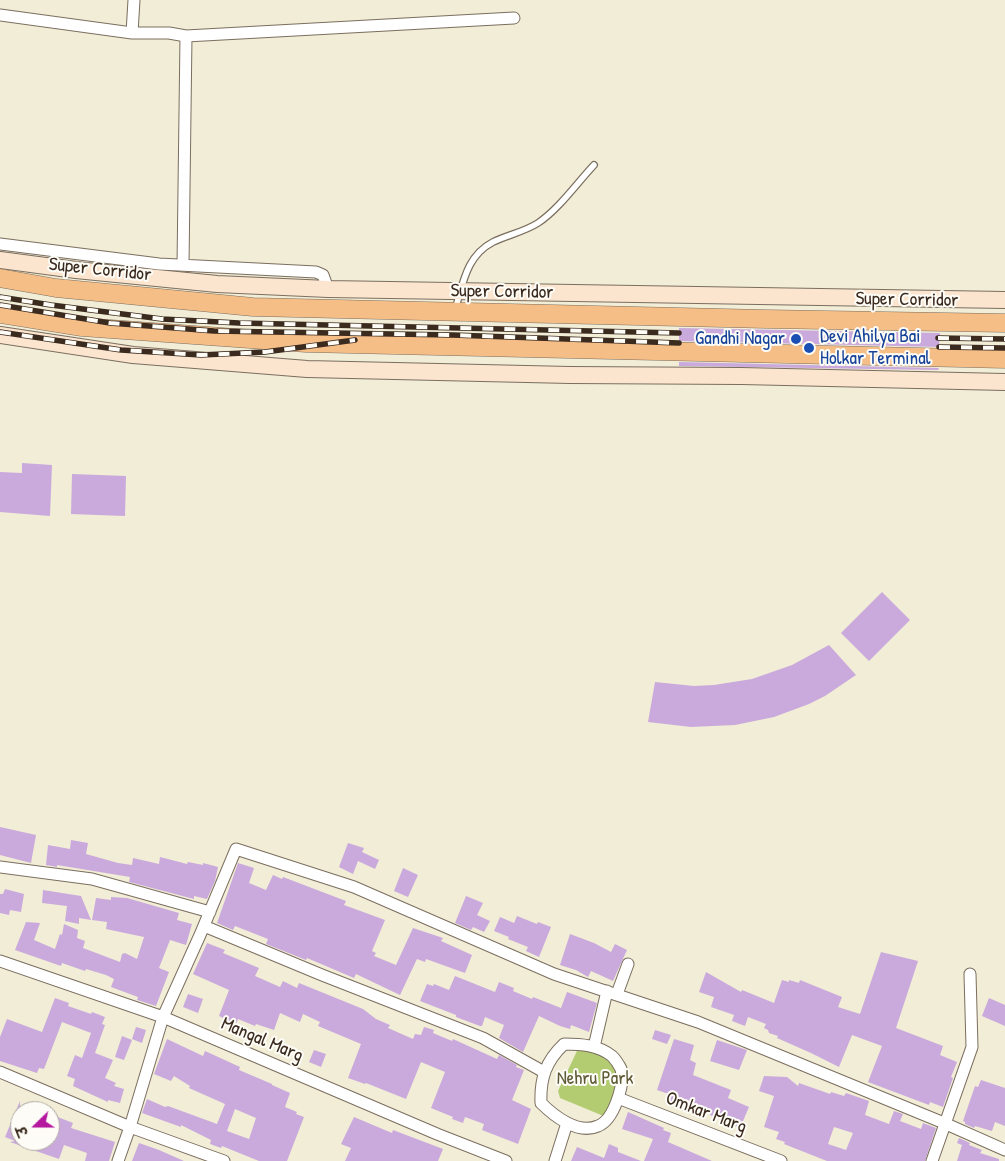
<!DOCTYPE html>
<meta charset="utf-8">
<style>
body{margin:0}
#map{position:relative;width:1005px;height:1161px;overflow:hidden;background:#f1edd7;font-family:"Patrick Hand","Playpen Sans Deva",sans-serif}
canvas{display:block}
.north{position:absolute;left:10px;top:1101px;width:50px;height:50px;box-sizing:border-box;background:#fdfcf7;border:1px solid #afa8a0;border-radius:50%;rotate:248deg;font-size:14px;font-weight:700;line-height:20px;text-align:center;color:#3b2a1e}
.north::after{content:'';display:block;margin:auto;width:18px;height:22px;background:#b5179e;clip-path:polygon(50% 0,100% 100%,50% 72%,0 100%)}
</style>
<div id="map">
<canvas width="1005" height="1161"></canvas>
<div class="north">उ</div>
</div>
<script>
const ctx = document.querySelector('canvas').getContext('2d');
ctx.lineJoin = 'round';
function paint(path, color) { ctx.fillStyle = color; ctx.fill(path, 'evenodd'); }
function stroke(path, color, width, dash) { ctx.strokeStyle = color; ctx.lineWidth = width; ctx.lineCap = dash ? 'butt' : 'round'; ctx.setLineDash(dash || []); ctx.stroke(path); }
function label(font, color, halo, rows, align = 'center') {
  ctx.font = font + ' "Patrick Hand",sans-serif'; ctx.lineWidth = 4; ctx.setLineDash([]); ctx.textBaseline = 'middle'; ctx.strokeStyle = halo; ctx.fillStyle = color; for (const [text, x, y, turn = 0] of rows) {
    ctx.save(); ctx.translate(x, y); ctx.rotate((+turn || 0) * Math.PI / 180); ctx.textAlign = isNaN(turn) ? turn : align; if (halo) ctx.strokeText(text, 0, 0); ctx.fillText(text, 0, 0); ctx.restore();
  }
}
const green = new Path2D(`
 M588 1045 625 1062 627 1067 614 1113 606 1117 560 1098 558 1091 577 1051Z`);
const building = new Path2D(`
 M679 328 940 333 939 347 679 341Z
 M679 362 939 368 938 370 679 366Z
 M22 463 52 465 50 516 0 512V472L22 473Z
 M72 474 126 476 125 516 71 514Z
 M882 592 910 620 869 661 841 633Z
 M829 645 856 675 825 696 809 704 774 717 735 725 691 727 648 722 655 682 694 686 714 685 752 679 792 665Z
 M0 827 36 835 31 863 0 855Z
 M71 840 88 843 86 854 118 863 132 865 133 858 159 864 160 857 187 864 188 862 203 865V863L218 867 215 881 207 899 194 896V899L129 882 130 877 57 865V867L46 865 48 845 70 849Z
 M348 843 364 848 362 852 379 860 375 869 358 861 353 874 339 867Z
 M238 863 254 868 249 883 266 890 273 875 282 879 283 877 346 901 344 905 385 920 372 951 376 953 374 956 396 965 413 928 443 938 441 941 472 955 465 973 426 959 425 962 417 959 400 995 356 974 354 978 307 958 306 960 266 944 268 939 235 926 233 930 217 923Z
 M403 868 418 875 408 897 394 891Z
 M5 889 24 894 21 912 10 910 9 915 0 913V894H3Z
 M43 890 81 896 91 920 79 918V924L65 921 67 906 42 903Z
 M466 896 483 903 477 915 490 921 484 932 473 927 471 930 455 923Z
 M111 897 127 898 179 913 177 920 192 924 186 945 170 940 159 968 169 972 156 1006 137 1000 138 997 111 987 114 979 106 975 86 969 85 971 62 963 61 966 15 950 26 922 40 923 34 940 55 949 60 934 62 935 64 924 78 930 77 938 85 941 83 948 120 962 122 954 125 953 137 959 144 937 106 929 107 922 92 920 96 898 111 900Z
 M517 916 537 924 538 922 551 927 539 957 526 951 528 947 508 939 509 937 494 931 500 917 514 923Z
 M570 934 594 943 611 952 615 944 627 950 613 981 591 971 588 977 576 970 560 965Z
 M207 943 225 950 223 953 259 968 255 976 280 987 283 981 297 988 299 983 363 1009 376 1019 390 1025 388 1028 413 1039 415 1034 421 1035 424 1027 434 1030 433 1033 452 1041 453 1039 497 1059 499 1055 517 1065 516 1067 524 1070 512 1100 531 1109 518 1144 482 1130 484 1124 465 1117 463 1123 452 1119 453 1117 431 1108 445 1072 421 1062 406 1099 366 1083 365 1084 348 1078 361 1044 318 1026 320 1022 303 1014 300 1022 280 1013 274 1030 256 1024 255 1026 238 1019 236 1024 219 1016 229 990 193 974Z
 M881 952 918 961 896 1028 943 1046 940 1055 957 1062 951 1077 953 1078 943 1107 930 1102 929 1105 868 1082 882 1046 852 1035 839 1067 811 1053 777 1038 778 1036 769 1033 768 1030 764 1028 766 1024 748 1017 745 1026 732 1021 734 1015 711 1007 714 997 699 992 706 972 741 992 742 990 774 1003 782 980 789 982V980L799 983 800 980 842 997 838 1007 860 1014Z
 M455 976 495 992 499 982 514 988 513 991 532 999 533 997 561 1008 567 992 597 1003 589 1032 571 1025 570 1029 560 1026 539 1016 523 1052 499 1038 504 1025 485 1017 482 1026H480L456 1017V1015L420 1001 427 984 433 986 434 984 449 990Z
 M188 994 203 999 198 1013 183 1007Z
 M55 998 69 1003 68 1006 91 1014 92 1012 105 1017 102 1024 105 1025 95 1053 113 1060 105 1078 116 1083 114 1086 124 1089 120 1103 108 1100V1102L73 1086 75 1079 67 1076 75 1055 82 1058 91 1033 62 1022 44 1069 39 1068 37 1073 0 1061V1037L7 1019 42 1032Z
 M989 998 1005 1005V1026L982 1016Z
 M136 1027 146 1030 142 1043 132 1039Z
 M655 1030 671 1035 667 1044 652 1039Z
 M122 1036 132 1040 124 1060 115 1057Z
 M167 1039 203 1056 205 1051 240 1067 239 1070 272 1084V1085L290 1093 285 1107 297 1112 296 1114 304 1117 287 1161H259L222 1146 221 1148 210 1144 211 1140 181 1125V1127L142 1113 147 1099 165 1107 168 1106 217 1124 225 1104 189 1088 190 1086 174 1076 171 1081 154 1074ZM235 1109 256 1118 249 1139 227 1131Z
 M674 1039 694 1045 690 1060 696 1063 693 1075 731 1090 728 1098 749 1107 740 1128 710 1115 712 1110 680 1097 677 1105 666 1101 669 1094 657 1090Z
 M717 1040 747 1050 739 1070 710 1061Z
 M314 1050 326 1054 321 1067 309 1062Z
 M764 1076 787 1077 798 1086 799 1083 830 1094 831 1092 844 1096 846 1093 869 1101 865 1115 889 1124 894 1111 903 1114 900 1121 921 1129 923 1123 936 1128 925 1161H827L784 1144 785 1142 776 1139 779 1132 764 1127 774 1096 759 1091ZM834 1127 853 1133 846 1150 828 1144Z
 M981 1080 1005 1088V1126L995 1122 992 1131 975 1126 974 1128 965 1124V1122L963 1121 975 1086 978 1087Z
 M20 1101V1141H50V1114L73 1123 71 1128 115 1142 109 1161H85L87 1153 64 1145 59 1159 10 1142 15 1141 5 1137Z
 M628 1112 664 1128 663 1130 671 1133 668 1142 712 1161H644L653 1139 622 1129Z
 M354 1117 392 1133 393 1130 443 1149 438 1161H345L351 1148 341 1144Z
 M959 1138 970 1143 969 1145 982 1150 980 1153 999 1159V1161H957L962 1145 957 1143Z
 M139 1143 159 1150 184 1161H132Z
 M609 1144 618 1148V1152L641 1161H571L577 1147 604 1158Z`);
const lane = new Path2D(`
 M455 310C463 284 466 256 493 242 507 235 524 232 538 223 559 209 577 183 594 165`);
const street = new Path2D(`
 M0 15 132 33H169L186 36 514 18
 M132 33 134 0
 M0 244 159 264 316 272 323 275 328 289
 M183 265 186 36
 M0 867 92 879 210 912
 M204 926 322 975 483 1038 544 1072
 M0 961 163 1017 437 1134 506 1161
 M617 994 628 964
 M564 1044C581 1044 598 1045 612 1056 615 1059 619 1065 621 1069 625 1084 614 1120 598 1126 578 1135 554 1116 541 1103 540 1078 546 1061 564 1044Z
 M594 1047 607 991
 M0 1072 130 1127 224 1161
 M618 1098 781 1161
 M118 1161 130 1127 163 1017 200 935 236 849 354 887 554 974 698 1022 944 1123 1005 1150
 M555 1161 567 1123
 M932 1161 972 1047 970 974`);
const secondary = new Path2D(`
 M0 260 76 270 217 284 328 289 1005 300
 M0 335 133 355 307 369 570 375 741 376 1005 382`);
const primary = new Path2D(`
 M0 278 56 288 253 307 766 319 1005 323
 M0 314 82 327 306 343 1005 359`);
const rail = new Path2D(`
 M0 297 51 305 162 319 239 323 679 333
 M0 305 110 323 214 331 453 335 679 343
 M0 332 121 350 201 355 265 352 355 340
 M938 338 1005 339
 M939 347 1005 348`);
const markers = [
 [796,339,6,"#1a4fb4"],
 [809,348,6,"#1a4fb4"]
];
const streetNames = [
 ["Super Corridor",100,270,6],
 ["Super Corridor",502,292,1],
 ["Super Corridor",907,300,1],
 ["Mangal Marg",262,1040,23],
 ["Omkar Marg",706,1113,21]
];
const transitNames = [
 ["Devi Ahilya Bai",820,337],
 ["Holkar Terminal",820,359],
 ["Gandhi Nagar",785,339,"right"]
];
const parkNames = [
 ["Nehru Park",595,1079]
];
paint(green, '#b4cc71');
paint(building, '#caaadc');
stroke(lane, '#7b6e5f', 8);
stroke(street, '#7b6e5f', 13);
stroke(secondary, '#7b6e5f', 18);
stroke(primary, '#7b6e5f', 19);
stroke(lane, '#fff', 5.5);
stroke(street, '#fff', 11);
stroke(secondary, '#fbe5cf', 16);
stroke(primary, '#f6be87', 18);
stroke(rail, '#3b2a1e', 5.5);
stroke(rail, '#fdfcf7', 4, [11]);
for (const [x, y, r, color] of markers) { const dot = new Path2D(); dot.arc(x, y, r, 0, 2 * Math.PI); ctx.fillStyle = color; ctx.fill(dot); stroke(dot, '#fdfcf7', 2); }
label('19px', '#3b2a1e', '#fdfcf7', streetNames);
label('19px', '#164399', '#fdfcf7', transitNames, 'left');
label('19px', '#5f5b37', '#fdfcf7', parkNames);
</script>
